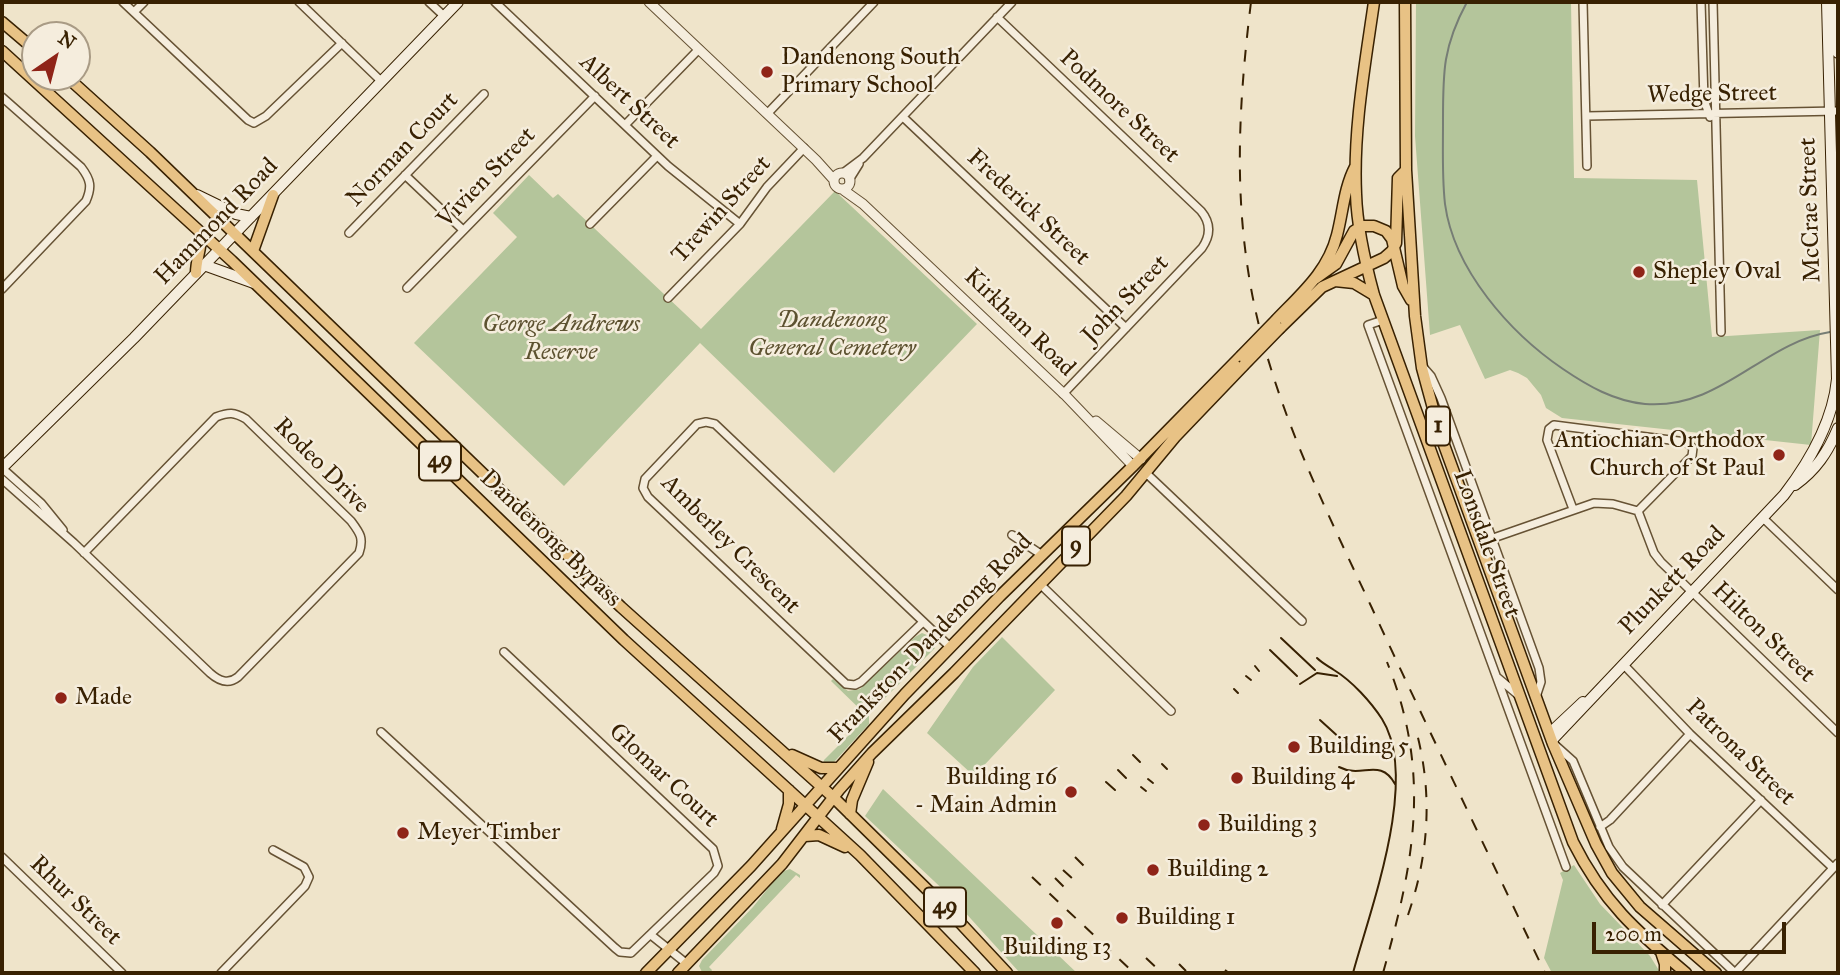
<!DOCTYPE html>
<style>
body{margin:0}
#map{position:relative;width:1840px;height:975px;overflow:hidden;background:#efe4ca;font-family:"IM FELL Great Primer",serif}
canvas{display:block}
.frame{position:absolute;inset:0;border:4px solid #382102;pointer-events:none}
.north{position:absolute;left:21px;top:21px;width:70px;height:70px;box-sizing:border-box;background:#f5eddd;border:2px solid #a99b85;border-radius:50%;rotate:35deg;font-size:19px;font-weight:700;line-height:28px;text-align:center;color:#382102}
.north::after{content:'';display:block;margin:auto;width:24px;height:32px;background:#8f2418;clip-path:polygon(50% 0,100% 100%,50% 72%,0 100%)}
.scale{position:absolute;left:1592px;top:922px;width:194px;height:32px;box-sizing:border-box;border:4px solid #382102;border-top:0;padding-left:9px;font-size:21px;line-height:24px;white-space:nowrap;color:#382102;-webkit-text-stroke:5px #f5eddd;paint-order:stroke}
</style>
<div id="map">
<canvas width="1840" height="975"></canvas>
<div class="frame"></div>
<div class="north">N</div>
<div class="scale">200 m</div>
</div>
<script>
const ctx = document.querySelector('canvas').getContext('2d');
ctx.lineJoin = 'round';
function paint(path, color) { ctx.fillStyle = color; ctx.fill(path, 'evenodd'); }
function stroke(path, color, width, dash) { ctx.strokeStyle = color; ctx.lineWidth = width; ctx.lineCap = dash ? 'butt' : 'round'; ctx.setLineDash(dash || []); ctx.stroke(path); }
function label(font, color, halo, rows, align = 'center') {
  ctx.font = font + ' "IM FELL Great Primer",serif'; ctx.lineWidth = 5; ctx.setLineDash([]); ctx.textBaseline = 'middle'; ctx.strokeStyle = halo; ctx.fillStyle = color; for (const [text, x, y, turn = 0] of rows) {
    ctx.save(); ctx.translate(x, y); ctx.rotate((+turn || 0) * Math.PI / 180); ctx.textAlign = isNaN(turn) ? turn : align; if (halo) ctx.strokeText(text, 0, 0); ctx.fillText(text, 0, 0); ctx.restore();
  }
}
const green = new Path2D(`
 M1416 2H1571L1574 178 1697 180 1712 337 1820 330 1811 445 1562 418 1546 408 1541 395 1527 378 1518 373 1510 370 1485 379 1460 325 1430 335 1415 136Z
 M529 175 553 198 558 194 701 329 835 191 977 324 834 473 700 343 564 486 414 343 517 237 493 213Z
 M922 633 932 637 935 648 867 716 831 681 833 679 848 691 860 689 915 637Z
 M1002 637 1055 690 974 776 927 733 973 667Z
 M869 715V724L834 762 823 766 824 760Z
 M883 789 1077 973H1020L952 898 865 816Z
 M1574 865 1600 904 1650 956 1660 972 1552 973 1544 958 1563 880 1560 873Z
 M790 869 800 875V878L796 875 709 967 712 970 711 972H702L699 966 702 960 753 907 777 877 784 871Z`);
const stream = new Path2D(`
 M1467 2C1442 48 1443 74 1443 125 1443 151 1442 178 1445 204 1454 270 1510 333 1563 369 1588 386 1614 401 1645 404 1721 410 1762 343 1830 332`);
const minor = new Path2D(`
 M123 2 248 120 254 123 266 116 342 43
 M299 2 381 81
 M429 2 444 16
 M495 2 668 166 740 224
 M1583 2 1587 166
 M1701 2 1704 100 1710 117
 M1713 2 1721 332
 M134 12 144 2
 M997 17 1201 211C1211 223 1211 235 1202 248L1063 394
 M2 97 81 167C91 180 92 187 86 201L2 289
 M767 114 874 2
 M1587 116 1838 111
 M903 117 1126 328
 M625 125 699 49
 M843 173 863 158 1012 2
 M405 175 463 230
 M849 180 859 164
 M590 224 657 156
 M349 233 484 94
 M407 288 595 96
 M668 298 740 224 767 187 804 148
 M1383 320 1368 325 1566 867
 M1424 368 1431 376 1441 398 1539 668 1541 682 1536 697
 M2 468 41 503 63 530
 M1146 473 1302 621
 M2 479 74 543 210 673C219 681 228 685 238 677L359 553C364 538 360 533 351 521L246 419C234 412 229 412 216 417L84 553
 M1573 509 1547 440 1549 429 1554 425 1686 442 1693 448 1692 456 1638 511
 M1762 517 1838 590
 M1012 535 1042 555
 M1479 543 1594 503 1613 504 1638 511 1654 553 1661 562 1838 733
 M1040 584 1171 711
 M923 622 861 682 855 685 846 684 648 497 643 488 645 479 697 424 706 422 715 424 950 647
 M1623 664 1690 734 1833 868
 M1498 678 1517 694
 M381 732 615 948 620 952 631 953 714 873 718 866 713 849 504 652
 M1554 744 1573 761 1609 847 1623 867 1734 972
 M1600 827 1610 820 1690 734
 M2 857 122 973
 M1662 905 1761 800
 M651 935 687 964
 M221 973 305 886 309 877 304 867 273 850
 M1735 973 1838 863`);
const tertiary = new Path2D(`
 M649 2 816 160 834 180
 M834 181a8 8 0 1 1 16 0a8 8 0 1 1-16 0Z
 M842 189 863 204 1065 395 1133 466
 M1096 421 1141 459`);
const secondary = new Path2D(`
 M1837 2 1838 53
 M197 195 236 214 251 217
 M204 265 254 283
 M2 468 134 338 458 2
 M1795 485C1816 470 1828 452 1838 428
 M1550 733 1583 702
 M1552 740 1784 495C1810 461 1833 422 1837 379L1827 2`);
const trunk = new Path2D(`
 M1374 2C1365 65 1353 130 1356 194 1357 228 1365 262 1374 295L1573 842C1603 902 1636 931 1686 973
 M1405 2 1406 170 1415 316 1422 368 1440 434 1553 744 1596 844 1612 873 1640 907 1716 973
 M2 22 35 50
 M2 51 232 261 624 640 860 855 975 973
 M67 77 150 152 621 607 833 797 953 915 1007 973
 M253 251 273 195
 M196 273C196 259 202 247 201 233
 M1315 279 1336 264 1354 231 1362 226H1374L1386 231 1392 239 1403 286 1411 300
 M1335 281 1354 283 1374 295
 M1277 319C1302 293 1328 271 1337 235 1343 212 1344 188 1355 167
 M1280 328 1322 287 1384 258 1392 251 1396 243 1398 178 1406 170
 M792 755 821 768H836
 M850 814 852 800 868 762
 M782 829 789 804V790
 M805 836 819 835 845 847
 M1661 952 1665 964V973
 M646 973 751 866 905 694 1000 596 1133 466 1241 356
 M678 973 782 864 839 790 872 753 954 673 1126 496 1175 437 1243 366`);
const tram = new Path2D(`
 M1281 638 1315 670
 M1270 650 1297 676
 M1317 658C1322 663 1328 666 1334 670 1352 681 1371 702 1382 719 1420 779 1370 910 1353 973
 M1255 666 1259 671
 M1246 676 1251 680
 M1300 684 1317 673 1337 676
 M1234 689 1238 693
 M1320 720 1353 750
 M1133 755 1140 762
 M1162 764 1167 769
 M1339 767C1362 779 1380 757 1395 784
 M1118 770 1126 778
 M1148 779 1153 783
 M1106 782 1115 790
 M1141 787 1146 791`);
const rail = new Path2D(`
 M1251 2C1240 92 1234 180 1248 270 1266 390 1320 497 1371 606 1428 729 1487 851 1545 973
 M1075 857 1086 868
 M1063 870 1075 881
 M1032 877 1134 973
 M1055 878 1066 889
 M1408 915C1429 854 1433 793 1416 730
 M1146 958 1162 973
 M1179 964 1186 971
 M1225 970 1229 973
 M1383 973C1414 862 1432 774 1387 662`);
const trunkBridge = new Path2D(`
 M1241 356 1277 319
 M1243 366 1280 328`);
const markers = [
 [767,72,7,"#8f2418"],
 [1639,272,7,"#8f2418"],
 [1779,455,7,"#8f2418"],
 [61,698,7,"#8f2418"],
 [1294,747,7,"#8f2418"],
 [1237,778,7,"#8f2418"],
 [1071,792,7,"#8f2418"],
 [1204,825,7,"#8f2418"],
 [403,833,7,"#8f2418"],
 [1153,870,7,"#8f2418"],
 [1122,918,7,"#8f2418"],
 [1057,923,7,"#8f2418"]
];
const shields = [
 [1438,426,24],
 [440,461,42],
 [1076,546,28],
 [945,907,42]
];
const shieldNames = [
 ["1",1438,426],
 ["49",440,461],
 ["9",1076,546],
 ["49",945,907]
];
const poiNames = [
 ["Dandenong South",781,58],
 ["Primary School",781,86],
 ["Shepley Oval",1653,272],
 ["Antiochian Orthodox",1765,441,"right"],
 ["Church of St Paul",1765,469,"right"],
 ["Made",75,698],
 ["Building 5",1308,747],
 ["Building 16",1057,778,"right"],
 ["- Main Admin",1057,806,"right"],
 ["Building 4",1251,778],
 ["Building 3",1218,825],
 ["Meyer Timber",417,833],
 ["Building 2",1167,870],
 ["Building 1",1136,918],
 ["Building 13",1057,948,"center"]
];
const streetNames = [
 ["Wedge Street",1712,95,-1],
 ["Albert Street",629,102,43],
 ["Podmore Street",1119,107,43],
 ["Norman Court",403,150,-46],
 ["Vivien Street",487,178,-46],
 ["Frederick Street",1028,208,43],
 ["Trewin Street",722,210,-48],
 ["McCrae Street",1811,210,-92],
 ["Hammond Road",217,222,-46],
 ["John Street",1126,300,-46],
 ["Kirkham Road",1019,323,44],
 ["Rodeo Drive",321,466,45],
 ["Dandenong Bypass",550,539,44],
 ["Lonsdale Street",1486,544,70],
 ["Amberley Crescent",730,545,45],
 ["Plunkett Road",1673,581,-46],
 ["Hilton Street",1763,633,44],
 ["Frankston-Dandenong Road",931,639,-46],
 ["Patrona Street",1740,753,44],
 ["Glomar Court",663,776,43],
 ["Rhur Street",75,901,44]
];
const parkNames = [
 ["Dandenong",832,321],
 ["General Cemetery",832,349],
 ["George Andrews",561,325],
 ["Reserve",561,353]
];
paint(green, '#b4c59b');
stroke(stream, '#767d75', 2);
stroke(minor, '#665234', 10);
stroke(tertiary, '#665234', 11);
stroke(secondary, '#382102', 12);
stroke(trunk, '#382102', 13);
stroke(minor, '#f5eddd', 7);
stroke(tertiary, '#f5eddd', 9);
stroke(secondary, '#f5eddd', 10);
stroke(trunk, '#e8c285', 10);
stroke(tram, '#382102', 2);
stroke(rail, '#382102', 2, [12, 12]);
stroke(trunkBridge, '#382102', 13, []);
stroke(trunkBridge, '#e8c285', 10);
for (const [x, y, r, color] of markers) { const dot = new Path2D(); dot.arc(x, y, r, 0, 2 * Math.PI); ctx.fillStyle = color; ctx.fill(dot); stroke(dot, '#f5eddd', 2.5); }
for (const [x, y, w] of shields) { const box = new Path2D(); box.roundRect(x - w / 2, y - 19.5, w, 39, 5); ctx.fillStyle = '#f5eddd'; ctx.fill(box); stroke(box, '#382102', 2); }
label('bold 23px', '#382102', null, shieldNames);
label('24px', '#382102', '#f5eddd', poiNames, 'left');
label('24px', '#382102', '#f5eddd', streetNames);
label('italic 24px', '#5d5230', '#f5eddd', parkNames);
</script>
